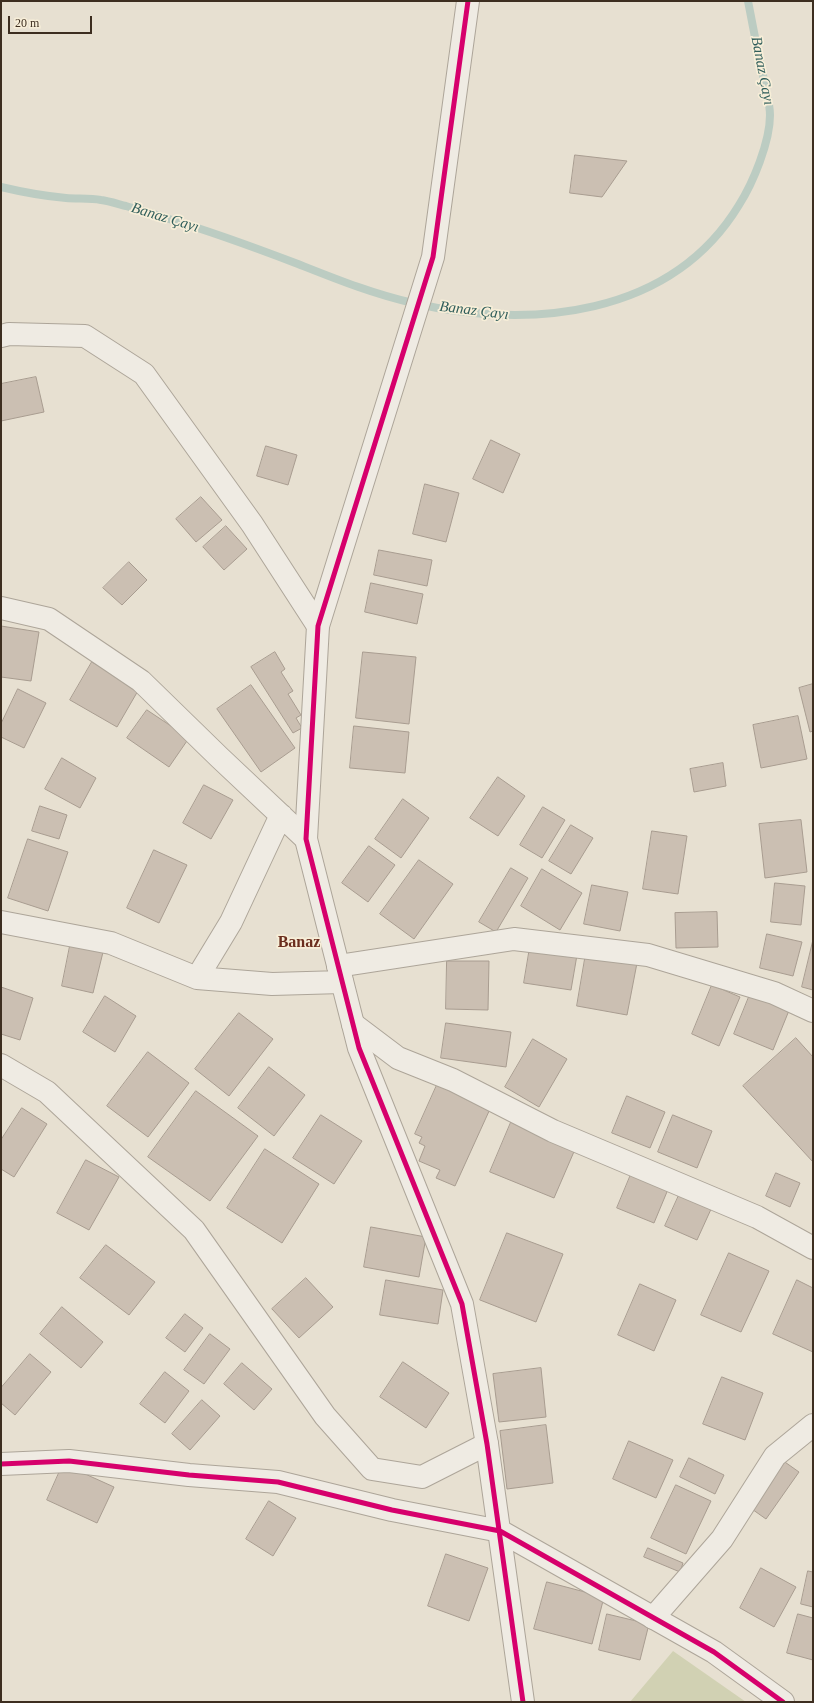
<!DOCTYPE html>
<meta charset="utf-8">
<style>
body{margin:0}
#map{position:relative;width:814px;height:1703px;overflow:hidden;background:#e7e0d1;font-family:Georgia,serif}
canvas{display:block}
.frame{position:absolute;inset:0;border:2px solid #3d2e20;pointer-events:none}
.scale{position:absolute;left:8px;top:16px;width:84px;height:18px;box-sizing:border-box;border:2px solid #3d2e20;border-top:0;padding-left:5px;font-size:12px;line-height:14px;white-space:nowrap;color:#3d2e20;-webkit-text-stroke:3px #f7eed8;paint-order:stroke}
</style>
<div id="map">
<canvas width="814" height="1703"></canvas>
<div class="frame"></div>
<div class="scale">20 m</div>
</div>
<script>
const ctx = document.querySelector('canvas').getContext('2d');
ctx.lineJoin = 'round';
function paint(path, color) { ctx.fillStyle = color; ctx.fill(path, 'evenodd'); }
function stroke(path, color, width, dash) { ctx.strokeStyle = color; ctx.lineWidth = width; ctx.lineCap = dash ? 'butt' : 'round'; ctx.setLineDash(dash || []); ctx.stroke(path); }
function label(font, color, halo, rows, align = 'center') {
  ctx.font = font + ' Georgia,serif'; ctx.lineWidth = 3.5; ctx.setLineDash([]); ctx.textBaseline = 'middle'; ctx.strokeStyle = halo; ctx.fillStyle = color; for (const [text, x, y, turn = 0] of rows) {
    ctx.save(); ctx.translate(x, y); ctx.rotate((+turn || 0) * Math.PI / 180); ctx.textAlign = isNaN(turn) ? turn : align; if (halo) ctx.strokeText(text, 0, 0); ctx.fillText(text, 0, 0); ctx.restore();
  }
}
const cemetery = new Path2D(`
 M673 1651 746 1702H630Z`);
const stream = new Path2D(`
 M1 187C22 192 44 196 66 198 77 199 90 198 101 200 109 201 118 204 126 206 140 210 155 214 169 219 213 232 256 248 298 264 336 279 373 294 413 303 530 330 671 317 739 205 753 183 770 142 770 115 770 104 766 91 764 80 758 54 753 27 748 1`);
const building = new Path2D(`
 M575 155 627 161 602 197 570 193Z
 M36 377 44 412 1 421V384Z
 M491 440 520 454 503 493 473 479Z
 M266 446 297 455 288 485 257 476Z
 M425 484 459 493 446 542 413 534Z
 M201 497 222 520 196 542 176 519Z
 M226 526 247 549 224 570 203 547Z
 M379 550 432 560 427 586 374 575Z
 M129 562 147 580 122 605 103 588Z
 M371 583 423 594 417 624 365 612Z
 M1 626 39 632 31 681 1 677Z
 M275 652 285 669 281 672 293 691 288 694 301 715 296 718 302 728 293 733 251 667Z
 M363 652 416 657 409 724 356 718Z
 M92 662 139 689 117 727 70 700Z
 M813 684V731L810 732 799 688Z
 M251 685 295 748 261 772 217 709Z
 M18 689 46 703 24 748 1 737V724Z
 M147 710 189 738 169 767 127 738Z
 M798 716 807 759 761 768 753 725Z
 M354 726 409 732 405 773 350 768Z
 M62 758 96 778 80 808 45 789Z
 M723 763 726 786 694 792 690 769Z
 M498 777 525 796 498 836 470 818Z
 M204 785 233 800 211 839 183 823Z
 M403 799 429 818 401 858 375 839Z
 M40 806 67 815 59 839 32 831Z
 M543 807 565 820 542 858 520 845Z
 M801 820 807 872 765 878 759 824Z
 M571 825 593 838 571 874 549 861Z
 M652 831 687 836 678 894 643 889Z
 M28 839 68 852 48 911 8 898Z
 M369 846 395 865 368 902 342 883Z
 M154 850 187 865 159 923 127 908Z
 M419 860 453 884 414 939 380 914Z
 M511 868 528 878 496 932 479 922Z
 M542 869 582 893 560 930 521 906Z
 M775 883 805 886 801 925 771 922Z
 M592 885 628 892 620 931 584 924Z
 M717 912 718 947 676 948 675 913Z
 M767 934 802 942 793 976 760 968Z
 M813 940V990L802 987Z
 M71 941 104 948 93 993 62 986Z
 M530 947 577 955 571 990 524 983Z
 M586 953 637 963 627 1015 577 1006Z
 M447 961H489L488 1010 446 1009Z
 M712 985 740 997 719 1046 692 1034Z
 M1 987 33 998 20 1040 1 1034Z
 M751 992 790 1008 773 1050 734 1034Z
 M105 996 136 1016 115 1052 83 1032Z
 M239 1013 273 1039 229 1096 195 1069Z
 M446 1023 511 1032 506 1067 441 1058Z
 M796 1038 813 1057V1162L743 1086Z
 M533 1039 567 1059 539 1107 505 1087Z
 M148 1052 189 1083 148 1137 107 1106Z
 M269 1067 305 1095 274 1136 238 1108Z
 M437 1085 490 1109 455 1186 436 1178 440 1170 419 1161 425 1146 419 1143 422 1137 415 1134Z
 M196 1091 258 1136 210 1201 148 1157Z
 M627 1096 665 1112 650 1148 612 1133Z
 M22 1108 47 1124 14 1177 1 1169V1140Z
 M321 1115 362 1141 334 1184 293 1158Z
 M673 1115 712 1131 697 1168 658 1152Z
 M512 1120 576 1147 554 1198 490 1172Z
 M265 1149 319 1184 282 1243 227 1208Z
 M86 1160 119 1177 89 1230 57 1213Z
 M632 1172 669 1187 654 1223 617 1208Z
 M776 1173 800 1183 790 1207 766 1196Z
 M680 1193 712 1207 697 1240 665 1226Z
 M371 1227 426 1237 419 1277 364 1267Z
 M507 1233 563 1254 536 1322 480 1300Z
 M106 1245 155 1282 129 1315 80 1278Z
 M729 1253 769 1271 741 1332 701 1315Z
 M306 1278 333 1307 299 1338 272 1309Z
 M386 1280 443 1290 438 1324 380 1315Z
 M797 1280 813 1288V1352L773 1334Z
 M640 1284 676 1300 654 1351 618 1335Z
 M62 1307 103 1342 81 1368 40 1334Z
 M185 1314 203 1328 185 1352 166 1338Z
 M210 1334 230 1349 204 1384 184 1370Z
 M30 1354 51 1372 15 1415 1 1403V1388Z
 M403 1362 449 1393 426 1428 380 1397Z
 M242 1363 272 1389 254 1410 224 1384Z
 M541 1368 546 1417 499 1422 493 1374Z
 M165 1372 189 1391 165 1423 140 1404Z
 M722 1377 763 1393 745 1440 703 1424Z
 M202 1400 220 1416 190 1450 172 1434Z
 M546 1425 553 1483 507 1489 500 1431Z
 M629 1441 673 1460 656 1498 613 1479Z
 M689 1458 724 1475 715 1494 680 1477Z
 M782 1460 799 1472 766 1519 749 1507Z
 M63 1464 114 1487 97 1523 47 1500Z
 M676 1485 711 1501 686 1554 651 1538Z
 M269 1501 296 1518 273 1556 246 1539Z
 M648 1548 683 1563 680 1572 644 1557Z
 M446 1554 488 1568 469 1621 428 1606Z
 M761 1568 796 1587 774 1627 740 1608Z
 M808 1571 813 1572V1607L801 1604Z
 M547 1582 604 1597 592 1644 534 1629Z
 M607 1614 649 1624 640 1660 599 1650Z
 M798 1614 813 1618V1660L787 1653Z`);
const minor = new Path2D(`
 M1 336 9 334 85 336 144 374 252 524 318 626
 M1 608 49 619 141 681 219 757 306 839
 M1 922 111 943 197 978 272 984 342 982
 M338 966 514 939 648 955 774 993 813 1011
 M197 978 231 922 281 815
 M353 1024 398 1058 453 1080 553 1131 757 1217 813 1248
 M1 1065 47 1092 194 1230 325 1416 372 1469 422 1477 487 1444
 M1 1464 69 1461 189 1475 278 1482 392 1510 500 1531
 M653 1618 722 1539 775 1456 813 1425`);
const tertiary = new Path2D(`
 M468 1 433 257 318 626 306 839 359 1048 462 1304 487 1444 523 1702
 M500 1531 714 1652 783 1702`);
const cycleway = new Path2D(`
 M468 1 433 257 318 626 306 839 359 1048 462 1304 487 1444 523 1702
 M1 1464 69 1461 189 1475 278 1482 392 1510 500 1531 714 1652 783 1702`);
const waterNames = [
 ["Banaz Çayı",762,71,79],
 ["Banaz Çayı",165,218,17],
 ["Banaz Çayı",474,311,7]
];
const quarterNames = [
 ["Banaz",299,943]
];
paint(cemetery, '#d1d1b3');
stroke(stream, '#bcccc2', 8);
paint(building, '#cbbfb2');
stroke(building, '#a89c90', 1);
stroke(minor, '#ada599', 24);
stroke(tertiary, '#ada599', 24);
stroke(minor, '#efebe3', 22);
stroke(tertiary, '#efebe3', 22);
stroke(cycleway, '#d6006c', 5);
label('italic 15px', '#2f5d5a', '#f7eed8', waterNames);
label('bold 16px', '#6b2e1e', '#f7eed8', quarterNames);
</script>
